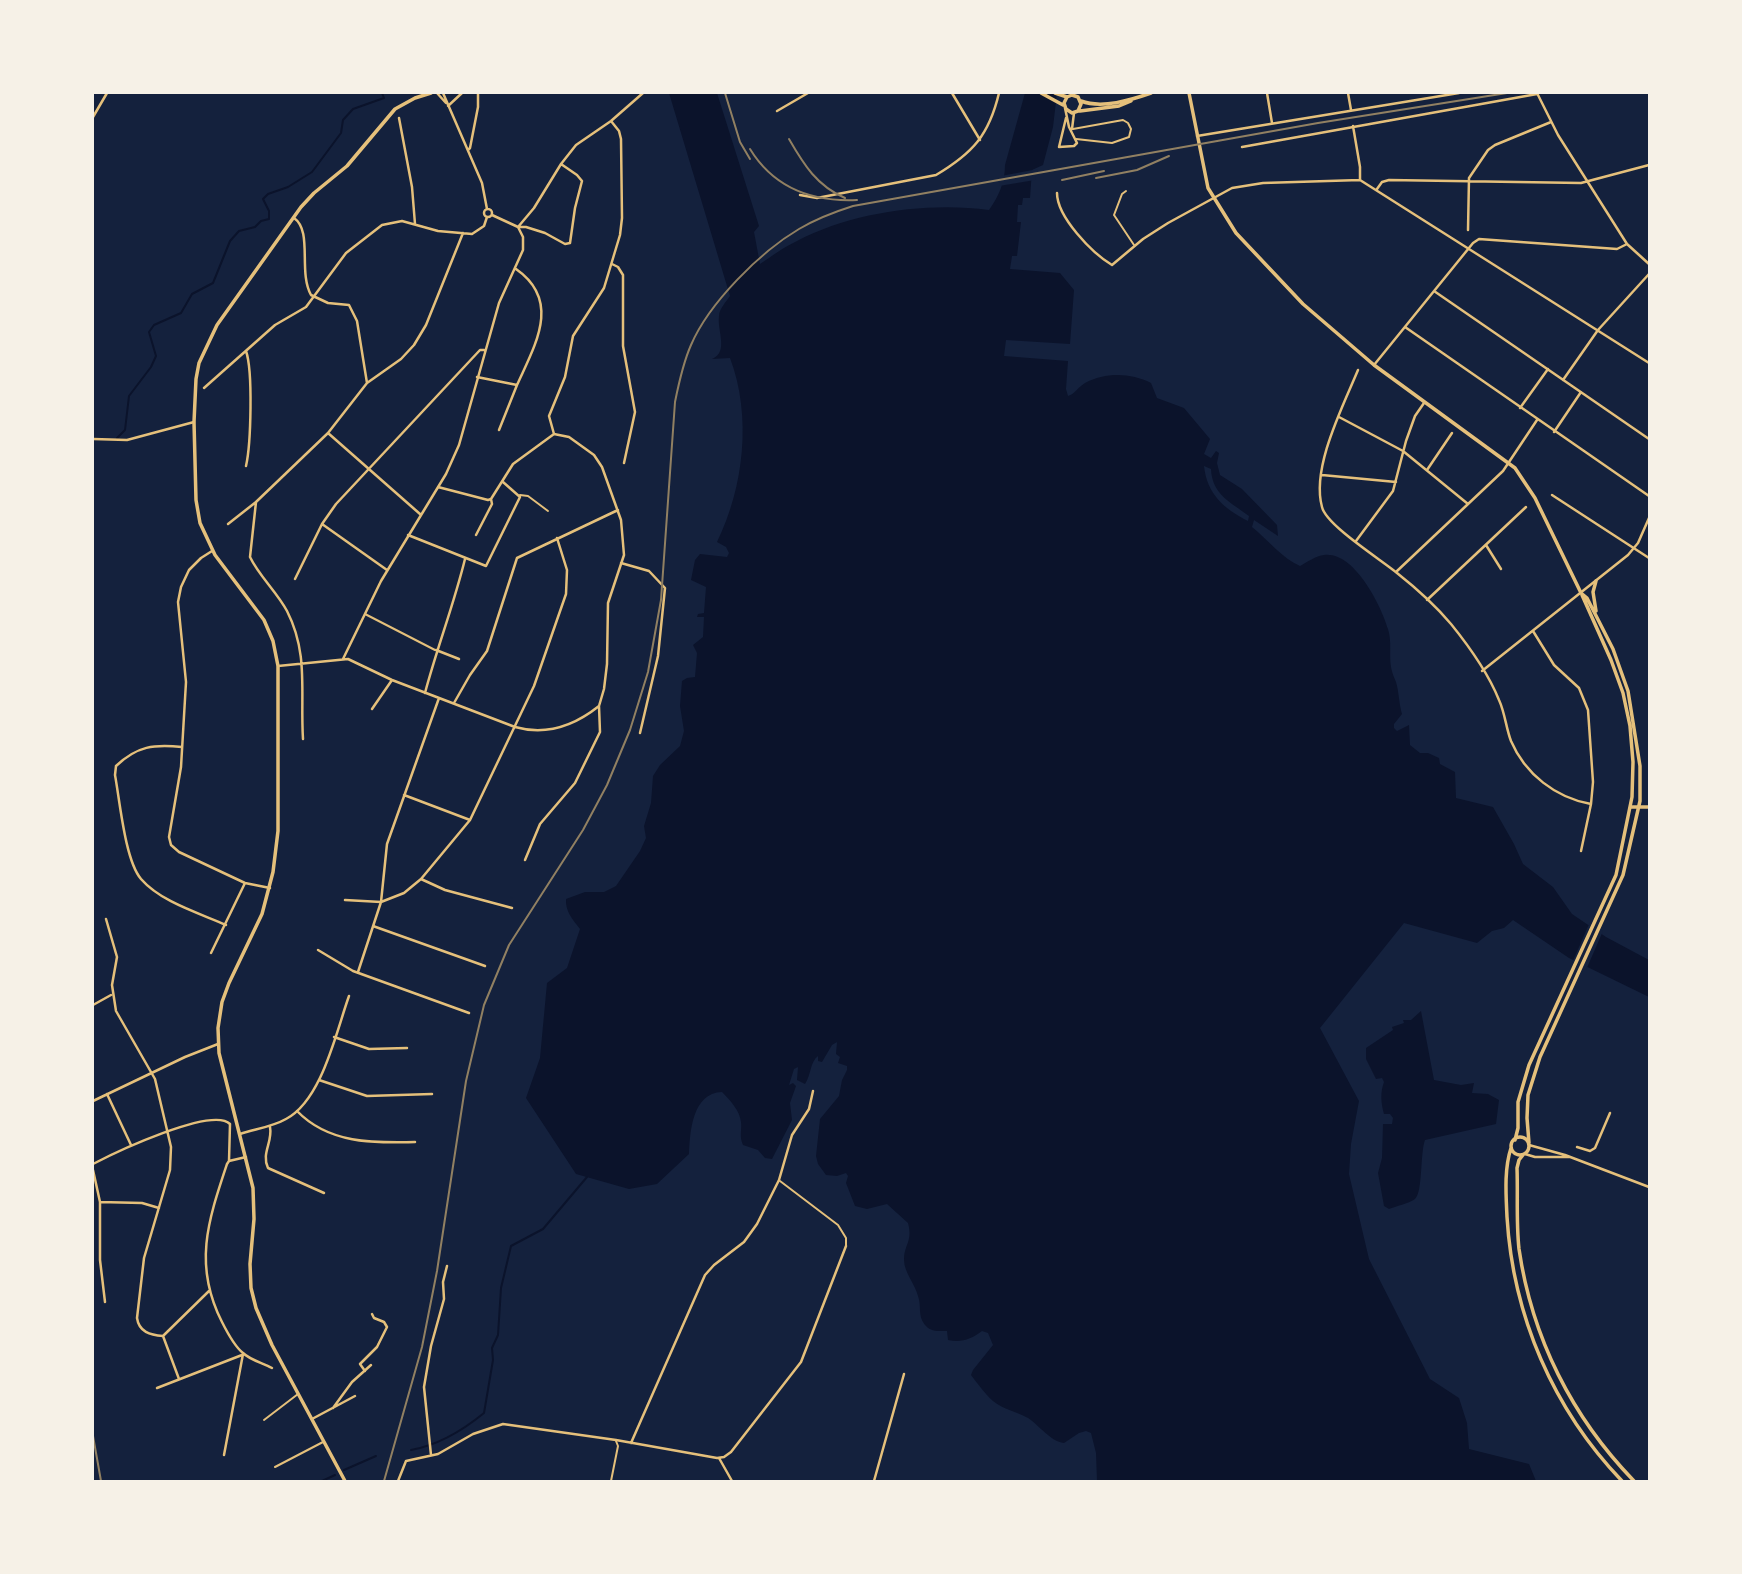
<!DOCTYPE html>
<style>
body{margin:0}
#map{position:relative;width:1742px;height:1574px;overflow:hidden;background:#14213d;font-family:Rubik,sans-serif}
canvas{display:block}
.frame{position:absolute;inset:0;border:94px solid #f6f1e7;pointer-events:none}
</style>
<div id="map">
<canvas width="1742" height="1574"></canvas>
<div class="frame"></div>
</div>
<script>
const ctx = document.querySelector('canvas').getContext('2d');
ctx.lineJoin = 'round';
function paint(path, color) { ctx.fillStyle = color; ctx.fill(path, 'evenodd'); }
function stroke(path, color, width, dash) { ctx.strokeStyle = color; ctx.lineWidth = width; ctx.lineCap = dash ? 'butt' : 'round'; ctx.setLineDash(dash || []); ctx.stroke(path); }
const water = new Path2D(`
 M669 93H717L759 226 754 232 760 264C772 256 784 247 797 241 853 212 927 202 989 210 999 196 1005 182 1005 165L1025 93H1057L1053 127 1043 165 1032 170 1030 198H1023L1022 205H1018L1017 222H1021L1017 256H1012L1010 269 1060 273 1074 290 1070 344 1006 340 1004 356 1068 361 1066 389 1068 396C1075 394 1078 387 1085 383 1106 372 1131 373 1151 383L1157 398 1184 408 1210 439 1204 454 1211 458 1216 451 1219 453 1217 463 1220 475 1242 489 1277 525 1278 536 1254 520 1252 527C1267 539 1283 559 1300 566 1307 562 1316 556 1324 555 1354 551 1381 605 1388 629 1392 642 1389 654 1391 667 1392 673 1394 677 1396 682 1399 692 1399 704 1402 714L1394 724V728L1397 731 1409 725 1410 745 1420 753H1428L1439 758 1440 764 1455 772 1456 798 1493 807 1514 844 1523 864 1553 887 1572 914 1606 937 1649 960V997L1569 958 1513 920 1504 928 1492 931 1477 943 1404 923 1320 1028 1359 1101 1351 1144 1349 1174 1369 1259 1430 1379 1459 1398 1467 1423 1469 1449 1529 1464 1536 1481H1097L1096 1453 1091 1433 1086 1431 1079 1433 1064 1443C1050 1441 1040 1426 1028 1418 1016 1411 1004 1410 993 1401 985 1394 978 1384 971 1375L973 1370 993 1345 988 1333 982 1331C971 1339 962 1343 948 1340L947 1331C940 1331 931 1332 926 1326 917 1316 922 1308 918 1296 915 1284 904 1272 904 1260 904 1244 913 1242 908 1223L887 1204 867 1209 855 1206 846 1183 848 1176 846 1173 837 1176 826 1175 818 1164 816 1156 820 1119 839 1096 842 1080 847 1070V1066L838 1063 840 1057 836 1054 837 1042 832 1045 822 1062 818 1061V1056C810 1062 811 1075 805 1084L797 1080 798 1067 794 1069 789 1085 793 1083 796 1086 790 1103 792 1120 772 1159 765 1158 758 1150 743 1145C739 1136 742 1131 741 1122 740 1111 730 1100 722 1092 692 1093 690 1132 689 1154L657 1184 629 1189 576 1174 526 1098 540 1058 547 983 567 968 580 929C573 920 565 911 566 899L585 892H604L616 886 640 851 646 838 644 826 651 803 653 776 660 765 680 746 684 731 680 706 682 681 687 678 695 677 697 653 693 645 703 637 704 617H697L698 614 704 613 706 587 691 580 695 560 700 554 727 557 729 553 726 547 717 542C744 487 752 416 730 358L712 359C729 352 717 331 719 316 719 309 726 302 730 296ZM1204 466 1211 469C1212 494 1230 502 1249 516L1248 521C1224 509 1207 494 1204 466Z
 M1421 1011 1434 1080 1461 1085 1474 1083 1472 1093 1488 1094 1499 1100 1496 1124 1425 1140C1420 1153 1423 1192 1415 1199 1408 1204 1396 1206 1389 1209L1384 1206 1378 1173 1382 1158 1383 1124H1392L1393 1118 1390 1114H1384C1381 1103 1380 1093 1384 1082L1382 1078 1376 1079 1366 1059V1048L1393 1030 1392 1027 1404 1023 1403 1020H1411Z`);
const pier = new Path2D(`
 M1038 169 1035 180 999 186 1001 176Z
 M1590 922 1603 931 1586 970 1572 963Z`);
const stream = new Path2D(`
 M117 438 125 430 129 396 151 367 156 356 149 332 154 325 181 313 192 294 213 283 230 241 239 231 255 227 261 221 269 219V211L263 199 268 194 288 187 312 172 341 133 343 120 353 109 384 98 382 93
 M411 1450C439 1445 462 1431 484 1413L493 1360 492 1348 498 1335 501 1288 511 1246 543 1229 587 1177
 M344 1470 376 1456
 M322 1481 335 1475`);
const service = new Path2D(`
 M1073 129 1123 120 1128 123 1131 129 1129 137 1112 143 1076 139
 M1126 191 1122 194 1114 215 1134 245
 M520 495 528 496 548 511
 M365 614 435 650
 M780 1181 838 1225 846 1238V1245
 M264 1420 298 1394
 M275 1467 323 1442
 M611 1481 618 1446 616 1441`);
const minor = new Path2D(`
 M437 93 446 103
 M443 93 482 183 487 209
 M952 93 980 140
 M1267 93 1272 123
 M1348 93 1351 110
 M1537 93 1558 135 1627 244 1649 264
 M448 106 462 93
 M1065 108 1069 127 1077 143 1074 146 1059 147 1066 118
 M777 111 808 93
 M93 117 107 93
 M399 118 412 187 415 224
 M1353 126 1360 167V180
 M1072 129 1074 113
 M1197 136 1459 93
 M1242 147 1537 94
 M468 150 470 148 478 107V93
 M1377 189 1382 182 1389 180 1581 183 1649 165
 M1057 193C1057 217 1092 253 1112 265L1143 239 1168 223 1232 188 1263 183 1360 180 1649 363
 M800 195 817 198 936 175C973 153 989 135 999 93
 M484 213a4 4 0 1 1 8 0a4 4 0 1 1-8 0Z
 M294 218C313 231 298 272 311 295L328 303 349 305 357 321 367 383
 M518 227 534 208 561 164 576 145 611 121 643 93
 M518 227H526L545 233 565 244 570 243 575 208 582 181 577 175 561 164
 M1468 230 1469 178 1488 150 1495 145 1551 122
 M612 264 618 267 623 275V346L635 412 624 463
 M1434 291 1649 439
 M1405 327 1649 496
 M1374 365 1473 243 1479 239 1617 249 1627 244
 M1358 370C1343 406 1311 468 1322 507 1326 525 1380 559 1397 573 1416 588 1435 605 1451 624 1468 645 1489 675 1499 700 1505 713 1506 728 1511 741 1525 774 1556 798 1591 804
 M477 377 517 385C535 345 562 301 516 269
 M1563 380 1598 330 1649 274
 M204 388 275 325 306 307 346 253 382 225 402 221 438 231 472 234 484 226 487 217
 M1520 408 1548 369
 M1339 417 1403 451 1468 504
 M499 430 517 385
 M1554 432 1581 392
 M328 433 420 514
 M554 434 549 416 565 377 573 336 604 288 620 235 622 218 621 139 619 131 611 121
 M93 439 127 440 194 422
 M246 466C251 444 253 371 246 351
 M1427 470 1452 433
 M1322 475 1396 482
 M438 487 488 500 491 499
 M1552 495 1649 558
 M228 524 256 502
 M322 524 387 570
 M408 535 486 566 520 497 503 482
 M476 535 492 504 491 499 513 464 554 434
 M1356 541 1393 491 1406 441 1415 416 1424 403
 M1486 545 1501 569
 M212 551 201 558 189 570 181 587 178 602 186 682 181 767 169 837 171 845 179 852 245 883 270 888
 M621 563 649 571 665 588 658 656 640 733
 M1396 572 1503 471 1537 420
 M295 579 322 524 336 504 480 350H484
 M1427 600 1526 507
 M1533 631 1554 665 1579 688 1588 710 1593 782 1591 804 1581 851
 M436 650 459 659
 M343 659 381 581 446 474 459 445 499 303 523 250V237L518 227 492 215
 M278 666 348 659 392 680 515 727C547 736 574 726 599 706
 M1482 671 1628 555 1638 543 1649 518
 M425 693C437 648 454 604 465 559
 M454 703 470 675 487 651 517 558 618 510
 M372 709 392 680
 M303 739C300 693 309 654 287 611 277 592 259 576 250 557L256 502 328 433 367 383 401 359 414 345 426 325 463 233
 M182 747C154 744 137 746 116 766L115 775C120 802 125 860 141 879 161 902 199 913 226 925
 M404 795 470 820
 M525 860 540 824 575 783 600 732 599 706 604 689 607 664 608 603 624 555 621 520 602 467 594 455 569 437 554 434
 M421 879 445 890 512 908
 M345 900 381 902 404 893 421 879 470 820 534 686 566 594 567 570 557 538
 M106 919 117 957 112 985 116 1011 155 1079 171 1147 170 1170 144 1258 137 1318C139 1332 150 1335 163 1336
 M373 926 485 966
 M318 950 353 971 469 1013
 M211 953 245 883
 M358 972 381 902 387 844 439 698
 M93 1005 111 995
 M334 1037 369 1049 407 1048
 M319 1080 367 1096 432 1094
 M107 1094 131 1145
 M93 1101 185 1057 218 1044
 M297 1111C329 1144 373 1143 415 1142
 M270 1127C273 1142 261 1153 268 1168L324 1193
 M240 1134C255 1129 272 1127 286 1119 322 1100 336 1032 349 996
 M1529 1145 1565 1155 1649 1187
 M1577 1147 1590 1151 1595 1148 1610 1113
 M1525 1154 1535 1157H1569
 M246 1157 229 1161 227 1164C208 1221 193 1265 222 1322 227 1332 234 1346 243 1353 250 1360 263 1363 272 1368
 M93 1164C114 1153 212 1106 230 1124L229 1161
 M93 1170 100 1202V1260L105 1302
 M100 1202 142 1203 159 1208
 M163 1336 209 1291
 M163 1336 179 1379
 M365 1371 360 1364 377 1347 387 1327 384 1322 374 1318 372 1314
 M157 1388 242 1355
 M333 1408 352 1382 371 1365
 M312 1419 355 1396
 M631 1443 705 1275 714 1265 744 1242 757 1224 779 1180 792 1135 809 1109 813 1091
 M224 1455 243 1354
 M431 1455 424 1387 431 1346 444 1299 443 1282 447 1266
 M719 1458 732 1481
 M398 1481 406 1461 438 1454 473 1434 503 1424 616 1440 717 1458 724 1457 731 1452 801 1362 846 1246
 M874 1481 904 1374`);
const tertiary = new Path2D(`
 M1631 807H1649
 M345 1481 272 1345 256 1308 251 1288 250 1264 254 1219 253 1188 219 1053 218 1028 222 1002 229 983 262 914 273 872 278 831V666L273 641 264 620 215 555 200 523 196 500 194 422 196 379 199 363 217 325 301 207 314 193 347 166 395 109 415 98 431 93`);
const secondary = new Path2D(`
 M1041 93 1063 105
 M1055 93 1067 97 1072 95 1078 97 1081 104 1078 111 1072 113 1066 109 1064 103 1067 97
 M1189 93 1208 188 1236 233 1303 304 1374 365 1515 468 1535 498 1581 593 1587 598 1613 649 1628 691 1640 766V801L1623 875 1540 1057 1528 1095 1527 1118 1529 1143
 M1081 101C1102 109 1131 100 1151 93
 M1080 111 1119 106 1131 101
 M1596 581 1593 592 1596 611
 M1511 1146a9 9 0 1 1 18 0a9 9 0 1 1-18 0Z
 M1515 1140 1518 1128V1102L1529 1065 1616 875 1632 797 1633 762 1630 726 1623 693 1611 660 1582 595
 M1511 1148C1504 1169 1506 1195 1507 1217 1513 1316 1553 1409 1622 1481
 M1523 1155 1519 1160 1517 1168C1518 1195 1516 1222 1519 1249 1532 1338 1572 1417 1634 1481`);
const rail = new Path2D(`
 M725 93 740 142 750 159
 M789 139C804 165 817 186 845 198
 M750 149C774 188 812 202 857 200
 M1096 178 1137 170 1169 156
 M1062 180 1104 171
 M93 1436 101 1481
 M384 1481 422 1347 437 1271 466 1081 484 1005 509 945 583 830 607 785 630 730 648 672 661 600 675 402C679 382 683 363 691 345 709 303 760 252 799 229 816 219 834 212 853 206L1318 123 1507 93`);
paint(water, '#0b132b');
paint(pier, '#14213d');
stroke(stream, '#0b132b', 2);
stroke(service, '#e5c07b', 2);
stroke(minor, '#e5c07b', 2.5);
stroke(tertiary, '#e5c07b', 3.5);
stroke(secondary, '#e5c07b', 3.5);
stroke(rail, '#918062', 2);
</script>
